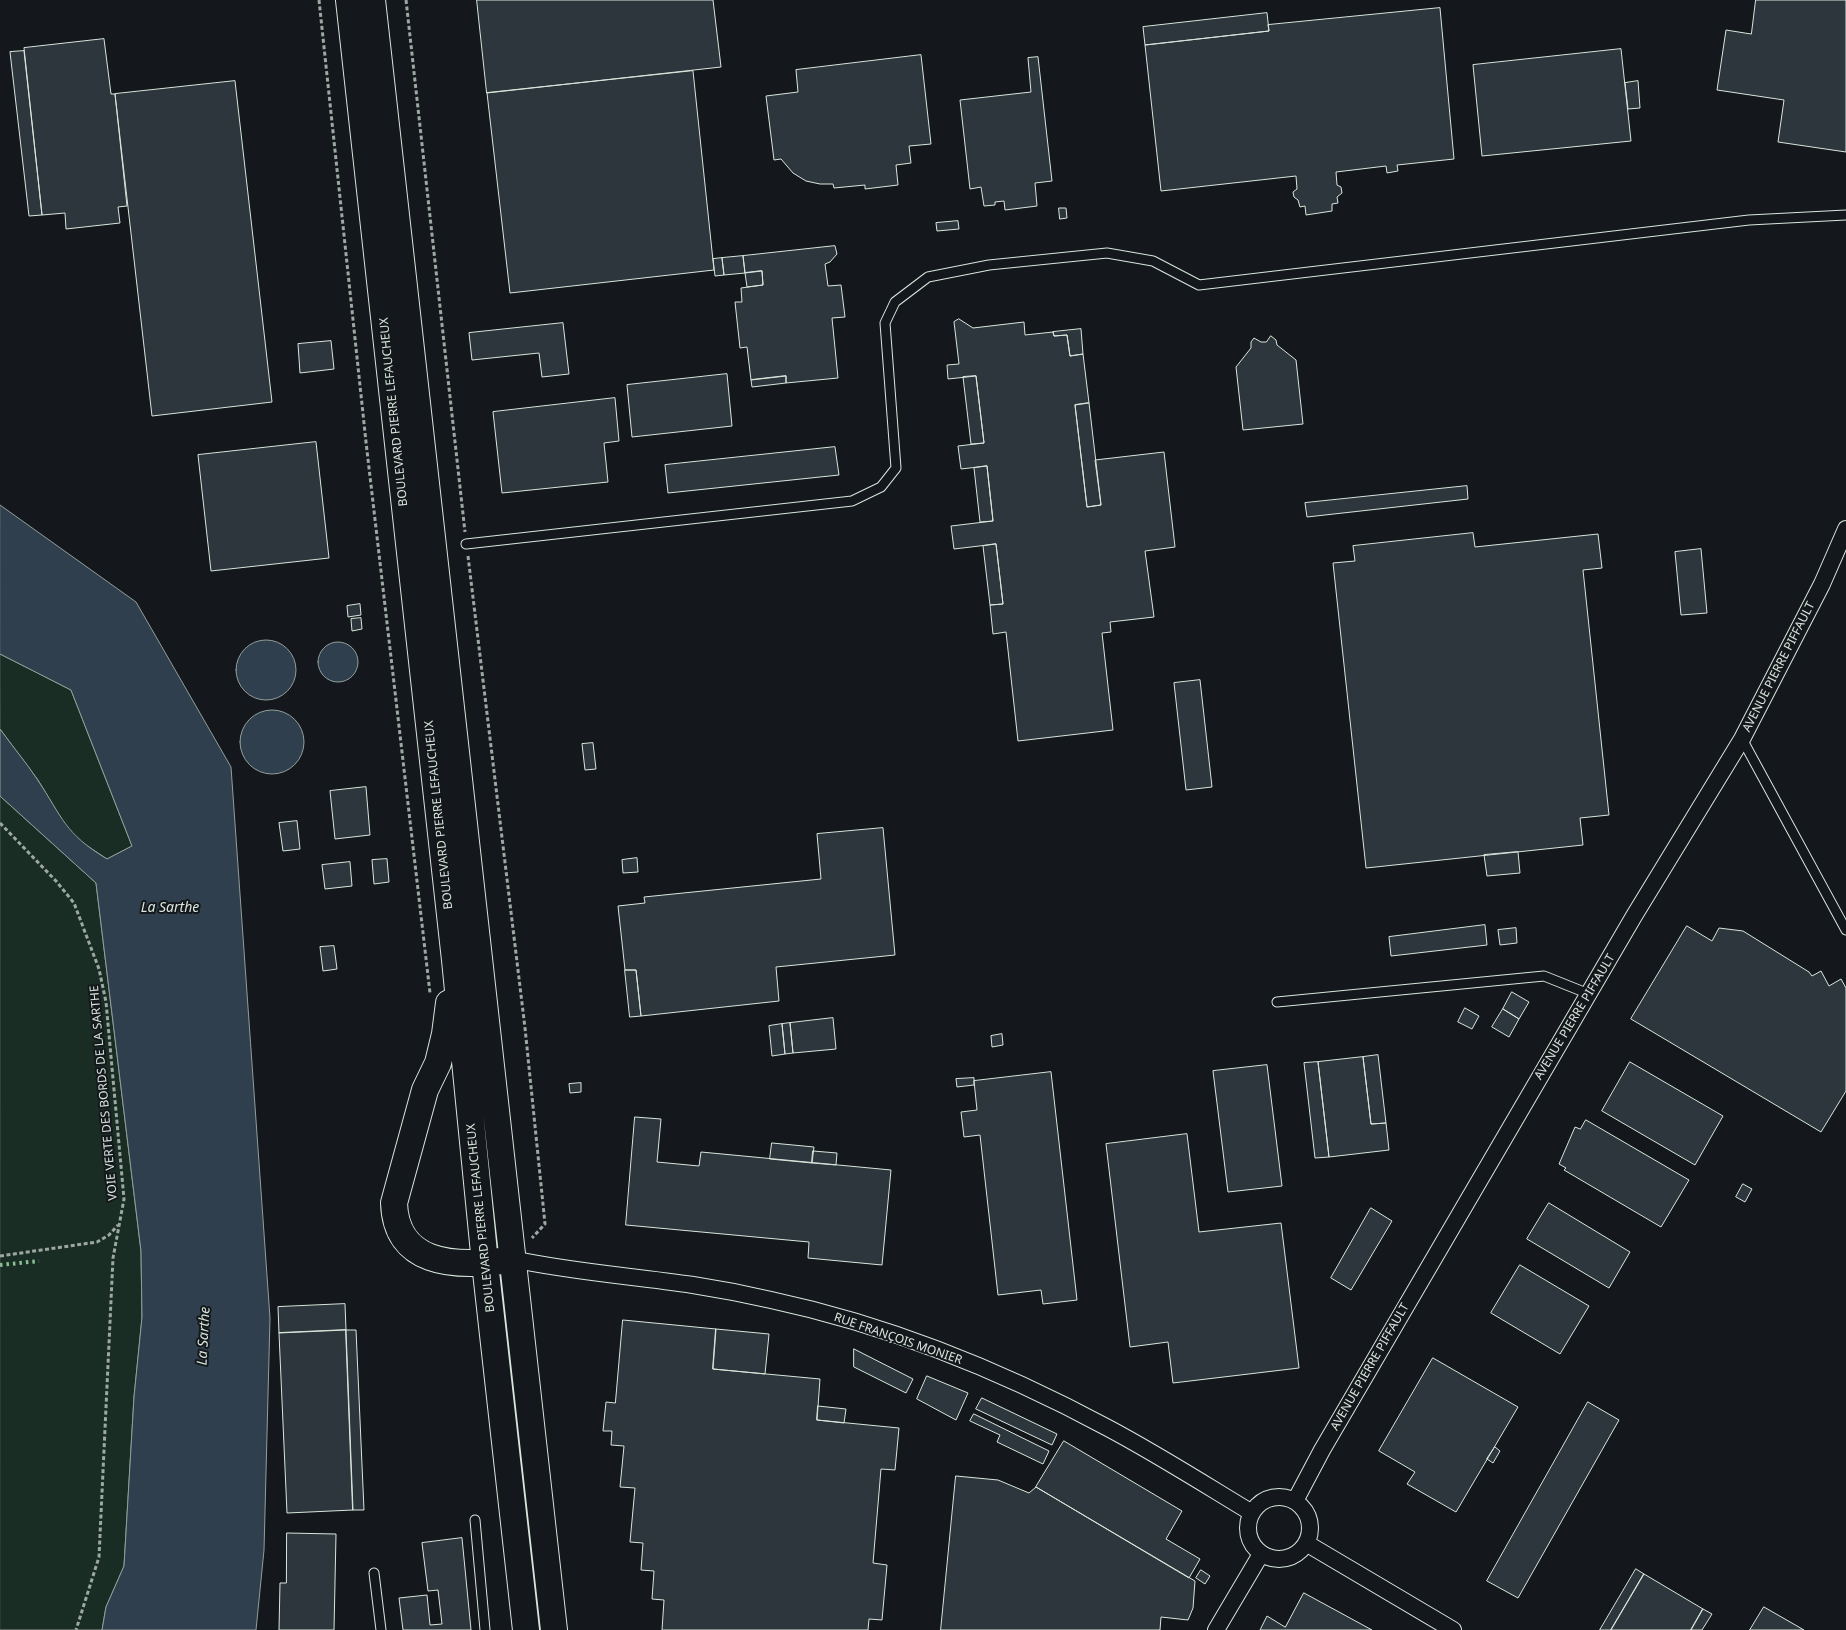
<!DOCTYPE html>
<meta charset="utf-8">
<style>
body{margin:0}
canvas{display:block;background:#14181c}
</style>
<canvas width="1846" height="1630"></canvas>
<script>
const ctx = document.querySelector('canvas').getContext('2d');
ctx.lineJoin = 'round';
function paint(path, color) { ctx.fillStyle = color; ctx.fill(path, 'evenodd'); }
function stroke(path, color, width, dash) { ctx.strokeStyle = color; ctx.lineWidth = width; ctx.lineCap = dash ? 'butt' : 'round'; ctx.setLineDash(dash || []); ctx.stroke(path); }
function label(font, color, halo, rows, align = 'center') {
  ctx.font = font + ' "Noto Sans",sans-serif'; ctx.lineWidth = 4; ctx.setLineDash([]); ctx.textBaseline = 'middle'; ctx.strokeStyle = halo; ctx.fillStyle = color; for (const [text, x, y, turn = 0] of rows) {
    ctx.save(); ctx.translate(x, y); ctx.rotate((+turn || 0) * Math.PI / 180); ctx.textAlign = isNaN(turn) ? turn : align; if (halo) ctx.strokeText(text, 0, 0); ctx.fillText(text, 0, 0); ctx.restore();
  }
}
const green = new Path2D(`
 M0 654 71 690 132 846 107 859 80 841 67 828 38 780 0 729Z
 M0 796 96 883 141 1251 142 1318 134 1397 124 1566 106 1607 102 1630H0Z`);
const water = new Path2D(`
 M0 505 136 602 231 767 270 1318 264 1550 256 1630H102L106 1607 124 1566 134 1397 142 1317 141 1251 96 883 0 796V729C12 746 26 762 37 779 63 818 64 833 107 859L132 846 71 690 0 654Z
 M236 670a30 30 0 1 1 60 0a30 30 0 1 1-60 0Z
 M318 662a20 20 0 1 1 40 0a20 20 0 1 1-40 0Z
 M240 742a32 32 0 1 1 64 0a32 32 0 1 1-64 0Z`);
const building = new Path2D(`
 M477 0H713L721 67 487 93Z
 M1756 0H1846V152L1778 142 1784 100 1717 90 1726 30 1751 34Z
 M1440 8 1454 159 1397 165 1398 171 1387 173 1386 166 1336 172 1337 185 1341 187 1342 193 1337 197 1338 203 1332 204V211L1306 215 1305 206 1300 207 1298 200 1294 197 1293 192 1297 189 1296 176 1161 191 1145 45 1269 31 1268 25Z
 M1267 13 1269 31 1145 45 1143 27Z
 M104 39 111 94H115L127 206 118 207 120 223 66 229 65 213 42 215 24 48Z
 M1621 49 1631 141 1482 156 1473 65Z
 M24 51 42 215 29 216 10 52Z
 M921 55 931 144 909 146 911 163 896 165 898 185 865 189V185L834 188 833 184H820L806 181 793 173 781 159 774 160 766 96 798 92 796 70Z
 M1038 57 1052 181 1035 183 1037 206 1005 210 1004 201 995 202V205L984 206 981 187 970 189 960 100 1031 92 1028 58Z
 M693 71 714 270 510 293 487 93Z
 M235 81 272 402 152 416 115 94Z
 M1638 81 1640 108 1628 109 1625 83Z
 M1059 208H1066L1067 218 1060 219Z
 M958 221 959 229 937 231 936 223Z
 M835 246 837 254 830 262 825 264 828 286 841 285 845 317 832 318 838 378 786 383V376L751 380 747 347 740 348 735 302H742L741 288 763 285 762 271 745 273 743 256Z
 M743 256 745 273 724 275 722 258Z
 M722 258 724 275 715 276 713 259Z
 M762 271 763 285 747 287 745 273Z
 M959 319 973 328 1024 322 1025 335 1053 332 1054 336 1067 335 1070 356 1083 354 1089 403 1075 405 1087 507 1101 505 1095 460 1164 452 1175 547 1145 551 1154 617 1110 622 1111 632 1102 633 1113 730 1018 741 1006 632 993 634 990 605 1003 604 996 544 954 549 951 526 993 521 987 466 961 469 958 446 984 443 976 376 948 379 947 365 959 364 954 322Z
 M563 323 569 374 542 377 539 353 472 360 469 333Z
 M1081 329 1083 354 1070 356 1067 335 1054 336 1053 332Z
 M1271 336 1276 340 1277 345 1296 360 1303 424 1243 430 1236 367 1251 348V342L1254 338 1261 342H1266Z
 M331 341 334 369 300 373 298 344Z
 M727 374 732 426 632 437 627 385Z
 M786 376V383L752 387 751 380Z
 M976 376 984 443 971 444 963 377Z
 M615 398 619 441 604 443 608 482 502 493 493 412Z
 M1089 403 1101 505 1087 507 1075 405Z
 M316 442 329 558 211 571 198 455Z
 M835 447 839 475 668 493 665 465Z
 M987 466 993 521 980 522 974 468Z
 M1467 486 1468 499 1307 517 1305 503Z
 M1473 533 1475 547 1598 534 1602 568 1583 570 1609 815 1580 818 1583 845 1366 868 1333 563 1355 561 1353 546Z
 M996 544 1003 604 990 605 983 546Z
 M1701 549 1707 613 1681 615 1675 552Z
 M360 604 361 615 348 617 347 606Z
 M361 618 362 629 352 631 351 619Z
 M1200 680 1212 787 1186 790 1174 683Z
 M593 743 596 769 585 770 582 744Z
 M366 787 370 835 335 839 330 791Z
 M297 821 300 849 283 851 279 823Z
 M883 828 895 955 776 967 779 1001 641 1016 636 970H625L618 906 645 903 644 897 821 879 817 834Z
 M1518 852 1520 873 1487 876 1484 855Z
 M637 858 638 872 623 873 622 860Z
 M387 859 389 882 374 884 372 860Z
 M350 862 352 886 325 889 322 865Z
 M1485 925 1487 945 1391 956 1389 937Z
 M1687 926 1712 941 1719 928 1743 931 1809 972 1812 976 1821 971 1829 986 1841 979 1846 988V1091L1821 1132 1631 1019Z
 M1516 928 1517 943 1500 945 1498 930Z
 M334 946 337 969 323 971 320 947Z
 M625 970H636L641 1016 630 1017Z
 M1512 992 1529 1002 1519 1019 1503 1009Z
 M1465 1008 1479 1016 1472 1029 1458 1022Z
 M1503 1009 1519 1019 1509 1037 1492 1027Z
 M833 1018 836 1049 793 1053 790 1023Z
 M790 1023 793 1053 785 1054 782 1024Z
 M782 1024 785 1054 772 1056 769 1026Z
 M1002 1034 1003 1045 992 1047 991 1036Z
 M1378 1055 1386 1123 1371 1124 1363 1057Z
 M1363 1057 1371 1124 1386 1123 1389 1150 1329 1157 1318 1062Z
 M1318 1062 1329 1157 1315 1158 1304 1063Z
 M1630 1062 1723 1116 1695 1165 1602 1111Z
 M1267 1065 1282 1186 1228 1192 1213 1071Z
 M1051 1072 1077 1300 1043 1304 1041 1290 998 1295 980 1135 964 1137 961 1112 977 1110 974 1081Z
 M974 1078V1085L957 1087 956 1079Z
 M581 1083V1092L570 1093 569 1084Z
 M635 1117 661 1119 657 1162 699 1166 701 1152 891 1170 882 1265 808 1258 809 1242 626 1225Z
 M1586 1120 1689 1180 1661 1227 1564 1170 1566 1168 1559 1164 1575 1127 1580 1129Z
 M1187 1134 1199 1232 1281 1223 1299 1368 1173 1383 1168 1342 1130 1347 1106 1144Z
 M772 1143 814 1147 812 1163 770 1159Z
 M813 1151 837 1153 836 1165 812 1163Z
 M1743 1184 1752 1189 1745 1202 1736 1197Z
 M1549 1203 1630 1252 1609 1288 1527 1239Z
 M1371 1208 1392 1221 1351 1290 1331 1278Z
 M1520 1265 1589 1306 1560 1354 1491 1313Z
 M345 1304 346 1330 279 1333 278 1307Z
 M623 1320 716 1329 713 1369 820 1379 817 1420 899 1428 895 1470 881 1469 873 1563 887 1565 882 1620 869 1619 868 1630H662L664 1600 652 1599 654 1571 641 1570 643 1543 630 1542 635 1488 620 1487 624 1446 611 1445 612 1431H603L606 1402 615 1403Z
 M716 1329 769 1334 765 1374 713 1369Z
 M346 1330H356L364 1510H353Z
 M346 1330 353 1510 287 1513 279 1333Z
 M854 1349 913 1379 906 1393 854 1367Z
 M1433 1358 1518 1407 1456 1512 1407 1484 1415 1472 1379 1451Z
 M927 1376 968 1393 956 1420 917 1399Z
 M982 1398 1057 1434 1052 1445 976 1409Z
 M1588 1402 1619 1420 1518 1598 1487 1581Z
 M818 1406 846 1409 844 1423 817 1420Z
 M974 1414 1049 1451 1043 1464 997 1442 1000 1435 970 1421Z
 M1064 1441 1182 1511 1166 1539 1200 1559 1189 1578 1036 1487Z
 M1495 1447 1500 1451 1493 1463 1487 1459Z
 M956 1476 998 1480 1029 1493 1036 1487 1195 1581 1193 1608 1188 1620 1161 1617 1160 1630H941Z
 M287 1533 336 1534 334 1630H279L280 1583H286Z
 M462 1538 471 1630H403L399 1598 427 1595 430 1625 442 1624 438 1590 428 1591 422 1543Z
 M1636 1569 1644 1574 1611 1630H1600Z
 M1201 1570 1210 1576 1205 1584 1196 1578Z
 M1644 1574 1703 1609 1691 1630H1611Z
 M1304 1593 1372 1630H1260L1267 1616 1285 1627Z
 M1764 1607 1804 1630H1750Z
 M1703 1609 1712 1614 1702 1630H1691Z`);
const path = new Path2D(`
 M319 0 366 442 430 993
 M406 0 465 532
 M468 556 525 1028 545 1224 532 1238
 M0 823 56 881 74 903 99 969 106 1002 124 1199 113 1258 99 1557 76 1630
 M0 1256 97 1242 109 1235 118 1225`);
const service = new Path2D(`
 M466 544 852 501 881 487 896 468 885 323 895 302 928 277 989 265 1107 253 1153 261 1199 285 1749 220 1846 215
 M1742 739 1846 930
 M1277 1002 1544 976 1589 994
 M475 1520 485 1630
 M374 1573 381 1630`);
const minor = new Path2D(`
 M512 1259C572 1272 633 1276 693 1285 719 1289 745 1294 771 1300 888 1325 1004 1372 1108 1428 1157 1454 1204 1484 1252 1513
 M1248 1528a31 31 0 1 1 62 0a31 31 0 1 1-62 0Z
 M1295 1501 1322 1450 1634 916 1742 739 1822 584 1846 529
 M1306 1543 1453 1630
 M1216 1630 1261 1554`);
const primary = new Path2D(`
 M349 0 455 960 485 1263 526 1630
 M372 0 554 1630
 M449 1003 445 1034 438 1063 425 1090 394 1203C396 1264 453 1267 501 1261`);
const hedge = new Path2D(`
 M0 1265 39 1261`);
const streetNames = [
 ["BOULEVARD PIERRE LEFAUCHEUX",394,412,-96],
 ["AVENUE PIERRE PIFFAULT",1779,667,-63],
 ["BOULEVARD PIERRE LEFAUCHEUX",439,815,-96],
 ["AVENUE PIERRE PIFFAULT",1575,1017,-59],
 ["VOIE VERTE DES BORDS DE LA SARTHE",104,1093,-95],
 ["BOULEVARD PIERRE LEFAUCHEUX",481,1218,-96],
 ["RUE FRANÇOIS MONIER",898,1339,19],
 ["AVENUE PIERRE PIFFAULT",1370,1367,-60]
];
const waterNames = [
 ["La Sarthe",170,908],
 ["La Sarthe",204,1336,-87]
];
paint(green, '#1a2d24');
stroke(green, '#939e99', 1);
paint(water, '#2f3f4d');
stroke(water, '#939e99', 1);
paint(building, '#2c363c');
stroke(building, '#d8e6dc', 1);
stroke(service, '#d8e6dc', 11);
stroke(minor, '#d8e6dc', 18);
stroke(primary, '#d8e6dc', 28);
stroke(path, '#9da8a2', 3, [4, 2.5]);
stroke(service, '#14181c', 9);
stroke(minor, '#14181c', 16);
stroke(primary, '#14181c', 26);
stroke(hedge, '#8ac095', 4, [2.5, 4]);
label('12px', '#d8e6dc', '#14181c', streetNames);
label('italic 14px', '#d8e6dc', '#14181c', waterNames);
</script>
